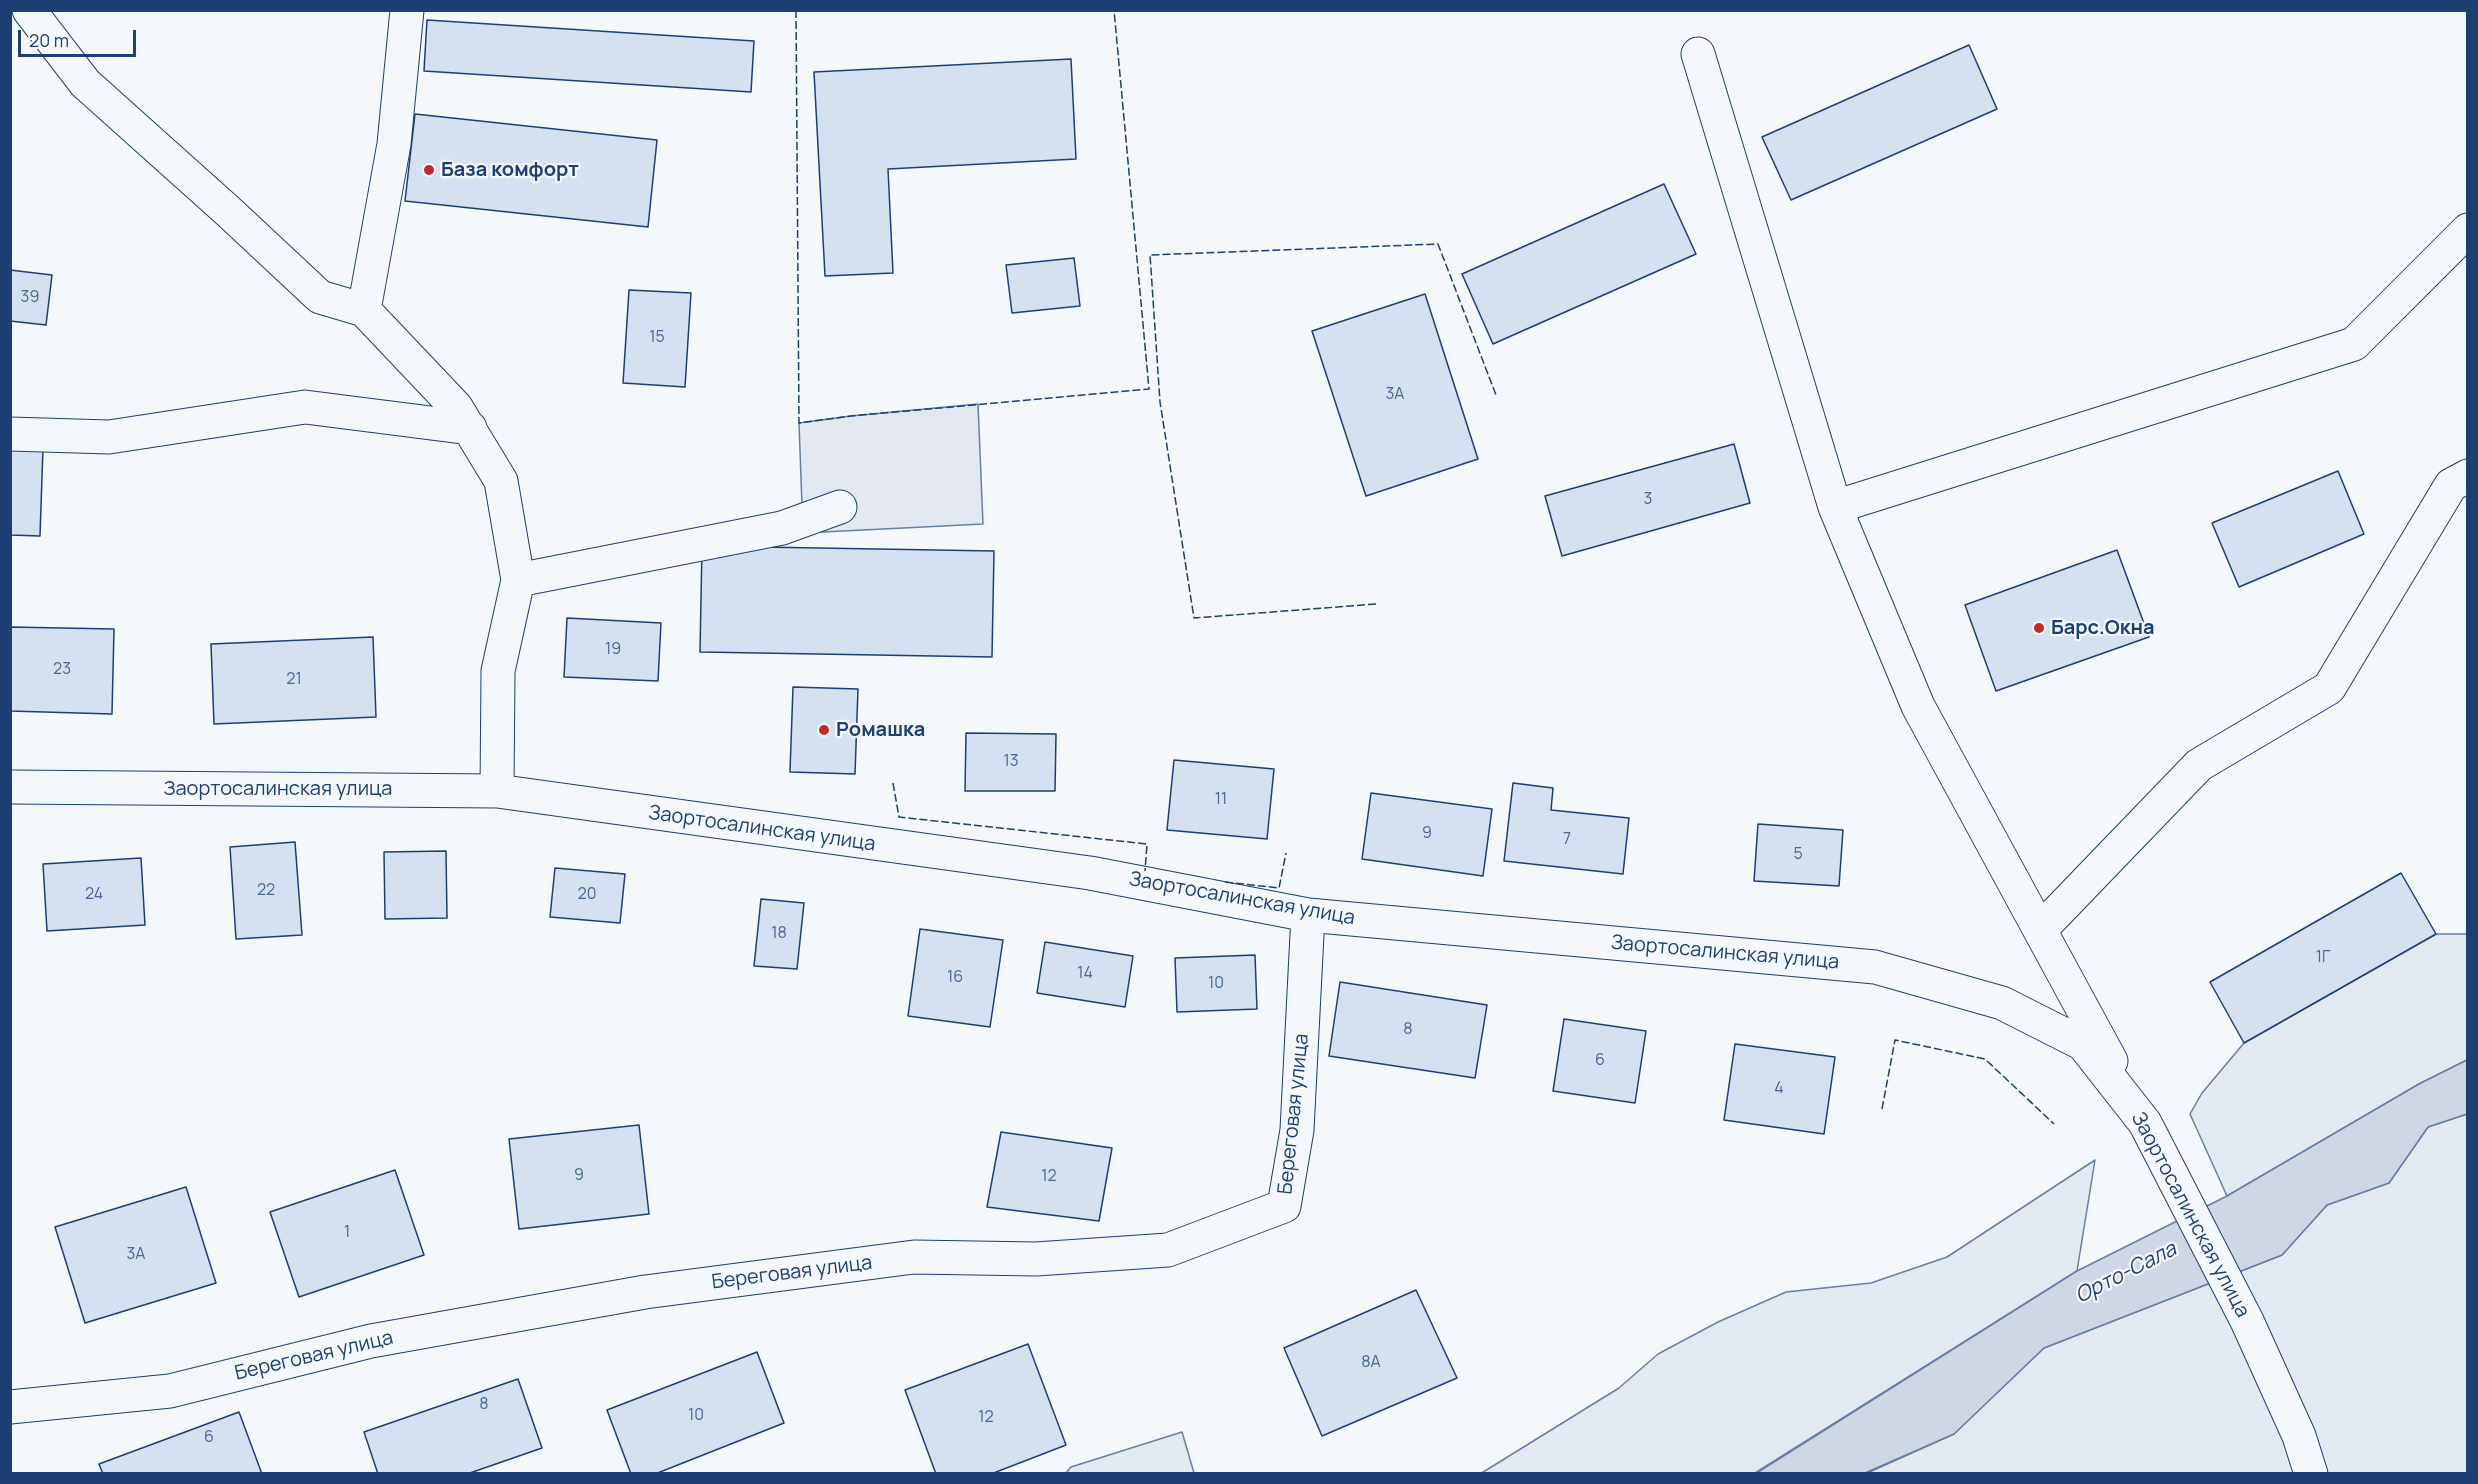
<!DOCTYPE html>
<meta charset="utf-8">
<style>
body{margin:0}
#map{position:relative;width:2478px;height:1484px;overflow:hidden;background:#f4f7fb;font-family:Manrope,sans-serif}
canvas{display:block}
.frame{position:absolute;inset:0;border:12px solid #1d3f73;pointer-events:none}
.scale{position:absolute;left:18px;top:30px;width:118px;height:27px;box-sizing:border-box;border:3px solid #1d3f73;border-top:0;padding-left:8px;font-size:18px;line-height:21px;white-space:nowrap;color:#1d3f73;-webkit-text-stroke:4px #f4f7fb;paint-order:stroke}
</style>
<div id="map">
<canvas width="2478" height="1484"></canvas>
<div class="frame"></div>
<div class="scale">20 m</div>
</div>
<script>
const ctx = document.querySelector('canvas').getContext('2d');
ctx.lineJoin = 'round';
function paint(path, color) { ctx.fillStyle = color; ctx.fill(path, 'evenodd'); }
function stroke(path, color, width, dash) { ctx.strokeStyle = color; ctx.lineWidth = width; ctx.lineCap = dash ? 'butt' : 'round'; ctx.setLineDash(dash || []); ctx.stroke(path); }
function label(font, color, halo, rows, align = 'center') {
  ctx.font = font + ' Manrope,sans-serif'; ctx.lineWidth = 4.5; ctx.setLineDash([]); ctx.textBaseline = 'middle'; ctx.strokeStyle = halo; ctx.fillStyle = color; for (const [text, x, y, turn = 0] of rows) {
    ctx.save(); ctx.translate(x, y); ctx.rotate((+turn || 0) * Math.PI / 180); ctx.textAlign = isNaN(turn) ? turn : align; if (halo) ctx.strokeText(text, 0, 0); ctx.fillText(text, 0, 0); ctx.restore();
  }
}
const green = new Path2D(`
 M2436 934H2467V1060L2419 1084 2227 1196 2190 1114 2202 1093 2244 1043Z
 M2467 1114V1473L1865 1474 1954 1434 2044 1348 2282 1255 2327 1205 2389 1183 2428 1127Z
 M2095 1160 2077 1271 1755 1473 1480 1474 1619 1388 1658 1354 1718 1322 1786 1292 1871 1283 1947 1257Z
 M1182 1432 1194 1473H1066L1071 1467Z`);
const parking = new Path2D(`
 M978 404 983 524 803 533 799 423 851 416Z`);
const water = new Path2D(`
 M2467 1060V1114L2428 1127 2389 1183 2327 1205 2282 1255 2044 1348 1954 1434 1865 1473 1755 1474 2077 1271 2227 1196 2419 1084Z`);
const building = new Path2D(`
 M427 20 754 41 751 92 424 71Z
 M1969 45 1997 109 1791 200 1762 137Z
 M1071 59 1076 159 888 169 893 273 825 276 814 72Z
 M415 114 657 140 648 227 405 201Z
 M1664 184 1696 254 1493 344 1462 274Z
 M1074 258 1080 306 1012 313 1006 265Z
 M10 270 52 275 46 325 10 321Z
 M629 290 691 293 685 387 623 383Z
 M1425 294 1478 459 1366 496 1312 331Z
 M1734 444 1750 503 1562 556 1545 496Z
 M10 447 43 448 40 536 10 535Z
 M2338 471 2364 534 2239 587 2212 523Z
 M702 546 994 551 992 657 700 652Z
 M2117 550 2149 637 1996 691 1965 605Z
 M567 618 661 623 658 681 564 677Z
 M10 627 114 629 112 714 10 711Z
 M373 637 376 717 214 724 211 644Z
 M793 687 858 689 855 774 790 772Z
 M966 733 1056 734 1055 791H965Z
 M1174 760 1274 769 1267 839 1167 830Z
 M1513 783 1553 788 1551 810 1629 818 1623 874 1504 861Z
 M1371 793 1492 809 1483 876 1362 859Z
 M1758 824 1843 830 1839 886 1754 881Z
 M295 842 302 935 236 939 230 847Z
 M446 851 447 918 385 919 384 852Z
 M141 858 145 925 47 931 43 864Z
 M555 868 625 874 620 923 550 917Z
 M2401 873 2436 934 2244 1043 2210 982Z
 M761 899 804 903 797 969 754 966Z
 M920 929 1003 940 990 1027 908 1016Z
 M1045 942 1133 956 1125 1007 1037 993Z
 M1255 955 1257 1009 1177 1012 1175 958Z
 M1340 982 1487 1005 1475 1078 1329 1056Z
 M1564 1019 1646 1031 1635 1103 1553 1091Z
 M1735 1044 1835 1057 1824 1134 1724 1120Z
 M639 1125 649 1214 519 1229 509 1139Z
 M1001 1132 1112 1148 1099 1221 987 1207Z
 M395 1170 424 1255 299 1297 270 1212Z
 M186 1187 216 1283 85 1323 55 1227Z
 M1416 1290 1457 1378 1322 1436 1284 1348Z
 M1028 1344 1066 1445 991 1474H936L905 1390Z
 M757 1352 784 1423 655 1474H631L607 1410Z
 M518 1379 542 1448 467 1474H378L364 1432Z
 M239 1412 262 1474H103L99 1464Z`);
const minor = new Path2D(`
 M29 10 85 83 229 212 320 297 364 310
 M407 10 394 144 364 310 456 407 501 481 518 580
 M1698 54 1835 507 1918 706 2111 1061
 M10 434 109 437 305 407 470 428
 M1835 507 2354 344 2468 230
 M10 787 497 791 1090 873 1308 915 1875 967 2002 1003 2083 1044 2145 1123 2247 1321 2299 1436 2311 1474
 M497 791 498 671 518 580 782 528 840 507
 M2040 930 2199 765 2329 688 2451 485 2468 476
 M10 1407 170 1391 371 1341 645 1292 914 1257 1036 1259 1168 1250 1284 1206 1297 1130 1308 915`);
const fence = new Path2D(`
 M796 10 799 423 851 416 1149 389 1114 10
 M1376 604 1194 618 1160 402 1150 255 1438 244 1496 395
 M893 783 899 817 1147 844 1145 871
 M1225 882 1279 888 1286 853
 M1882 1109 1895 1040 1985 1059 2054 1124`);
const markers = [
 [429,170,6,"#c62828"],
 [2039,628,6,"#c62828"],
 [824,730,6,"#c62828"]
];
const numberNames = [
 ["39",30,298],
 ["15",657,338],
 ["3А",1395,395],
 ["3",1648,500],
 ["19",613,650],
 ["23",62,670],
 ["21",294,680],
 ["13",1011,762],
 ["11",1221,800],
 ["9",1427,834],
 ["7",1567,840],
 ["5",1798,855],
 ["22",266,891],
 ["24",94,895],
 ["20",587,895],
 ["18",779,934],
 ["1Г",2323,958],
 ["14",1085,974],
 ["16",955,978],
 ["10",1216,984],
 ["8",1408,1030],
 ["6",1600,1061],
 ["4",1779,1089],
 ["9",579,1176],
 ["12",1049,1177],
 ["1",347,1233],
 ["3А",136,1255],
 ["8А",1371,1363],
 ["8",484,1405],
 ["10",696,1416],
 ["12",986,1418],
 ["6",209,1438]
];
const poiNames = [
 ["База комфорт",441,170],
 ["Барс.Окна",2051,628],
 ["Ромашка",836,730]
];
const streetNames = [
 ["Заортосалинская улица",278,789],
 ["Заортосалинская улица",762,829,8],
 ["Заортосалинская улица",1242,899,10],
 ["Заортосалинская улица",1725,953,5],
 ["Береговая улица",1294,1114,-84],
 ["Заортосалинская улица",2190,1215,62],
 ["Береговая улица",792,1273,-7],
 ["Береговая улица",314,1356,-13]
];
const waterNames = [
 ["Орто-Сала",2126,1273,-27]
];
paint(green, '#e3e9f0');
stroke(green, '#687fa3', 1.5);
paint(parking, '#e3e8f0');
stroke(parking, '#687fa3', 1.5);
paint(water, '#cfd7e4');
stroke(water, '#687fa3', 1.5);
paint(building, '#d5e0f0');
stroke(building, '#1d3f73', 1.5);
stroke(minor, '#1d3f73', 35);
stroke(minor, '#f4f7fb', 33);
stroke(fence, '#1d3f73', 1.5, [8, 3]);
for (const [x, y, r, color] of markers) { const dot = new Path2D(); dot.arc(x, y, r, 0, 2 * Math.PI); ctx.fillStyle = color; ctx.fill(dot); stroke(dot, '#f4f7fb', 2); }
label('16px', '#4b6792', null, numberNames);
label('bold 20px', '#1d3f73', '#f4f7fb', poiNames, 'left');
label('20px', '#1d3f73', '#f4f7fb', streetNames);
label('italic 21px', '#1d3f73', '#f4f7fb', waterNames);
</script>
